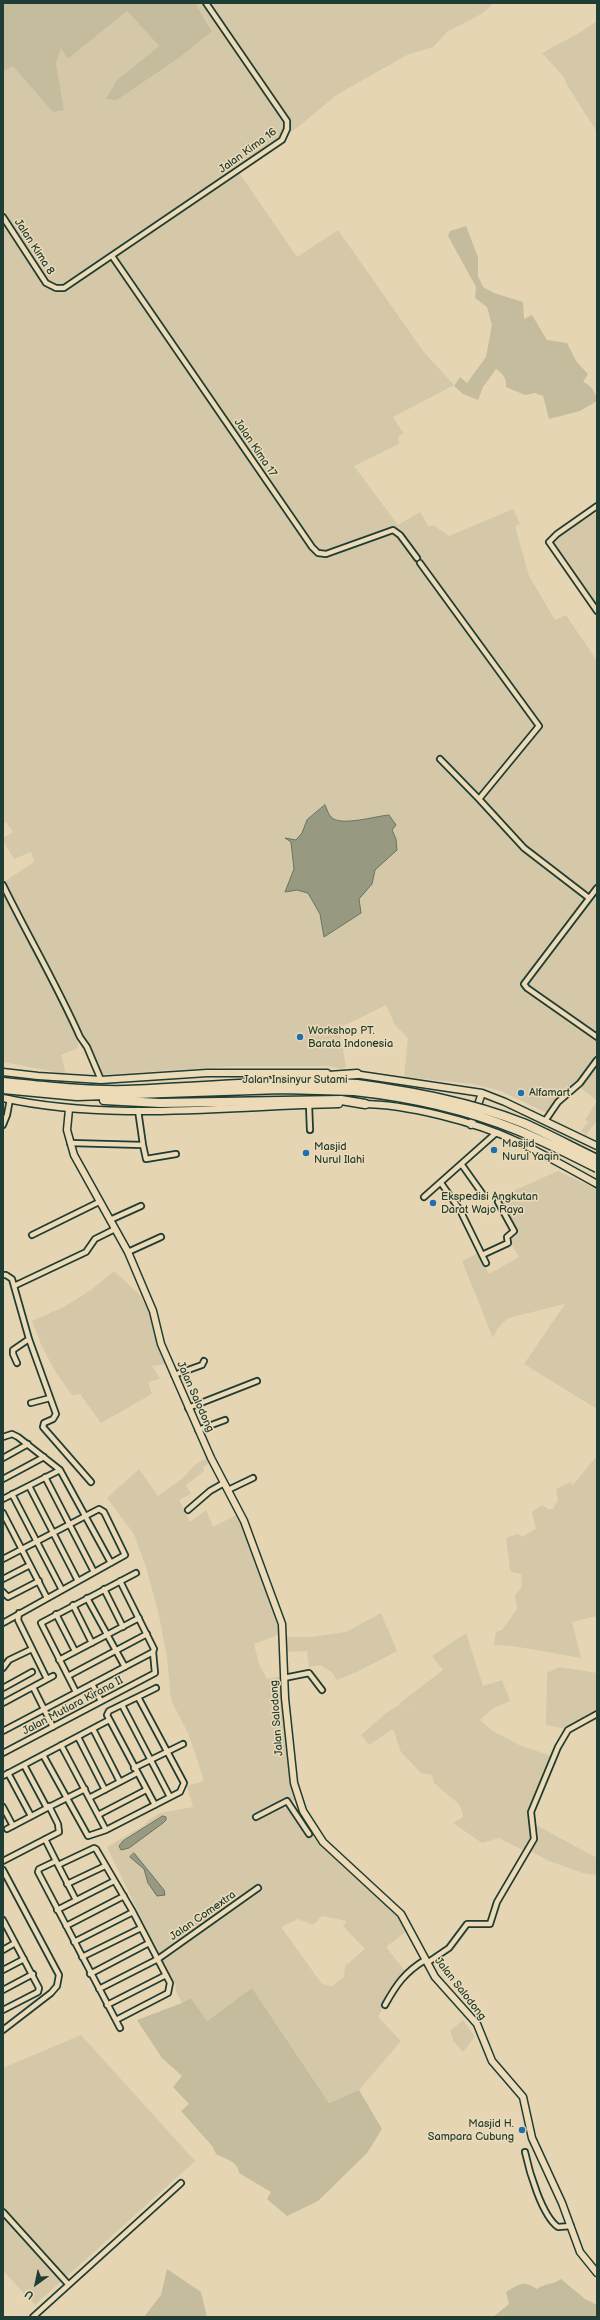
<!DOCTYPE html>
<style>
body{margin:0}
#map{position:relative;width:600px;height:2320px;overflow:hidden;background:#e5d5b3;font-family:"Balsamiq Sans",sans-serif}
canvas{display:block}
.frame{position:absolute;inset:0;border:4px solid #1f3d34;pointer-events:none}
.north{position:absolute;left:16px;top:2264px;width:40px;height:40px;-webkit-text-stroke:3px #eddbb8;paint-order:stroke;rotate:213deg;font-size:11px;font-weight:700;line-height:16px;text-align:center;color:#1f3d34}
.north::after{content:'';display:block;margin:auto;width:14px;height:18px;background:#1f3d34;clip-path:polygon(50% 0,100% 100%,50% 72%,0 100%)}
</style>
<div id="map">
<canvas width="600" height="2320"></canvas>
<div class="frame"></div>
<div class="north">U</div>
</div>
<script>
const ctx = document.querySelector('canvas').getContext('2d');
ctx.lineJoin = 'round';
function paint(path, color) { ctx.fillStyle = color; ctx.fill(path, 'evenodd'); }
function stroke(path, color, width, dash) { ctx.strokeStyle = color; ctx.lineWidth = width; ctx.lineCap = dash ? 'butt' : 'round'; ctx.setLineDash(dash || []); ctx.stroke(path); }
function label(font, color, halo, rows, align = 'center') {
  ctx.font = font + ' "Balsamiq Sans",sans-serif'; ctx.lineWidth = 3; ctx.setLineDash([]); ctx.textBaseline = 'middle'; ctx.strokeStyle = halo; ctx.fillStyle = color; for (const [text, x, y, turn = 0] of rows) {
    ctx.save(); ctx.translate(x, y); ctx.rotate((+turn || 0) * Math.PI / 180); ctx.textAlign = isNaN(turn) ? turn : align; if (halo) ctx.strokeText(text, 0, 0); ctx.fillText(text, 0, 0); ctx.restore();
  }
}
const built = new Path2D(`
 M195 3H494L483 13 447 32 433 47 407 55 338 94 299 126 241 168 240 174 297 257 338 230 423 351 454 385 393 417 403 433 398 437 399 444 354 466 398 525 420 512 429 527 433 525 449 536 513 509 520 524 515 526 529 576 555 620 566 615 597 661V1121L586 1135 581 1131 588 1122 585 1120 597 1101 581 1088 563 1102 551 1115 501 1091 473 1084 404 1077 408 1038 395 1025 386 1005 339 1028 346 1067 342 1069 329 1066H233L100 1075 81 1039 77 1038 78 1048 61 1055 66 1074 3 1062V891L37 948 40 949 5 881 34 862 31 852 14 859 3 841V838L13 832 6 822 3 824V72L13 65 64 110 56 63 61 47 68 59 127 11 159 46 116 81 107 98 117 100 179 58 212 30Z
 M597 21V132L567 85 563 76 542 53 579 33Z
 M597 512V605L588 595 552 540Z
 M558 1171 597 1189V1409L524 1364 565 1304 508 1318 498 1328 493 1338 462 1261 478 1253 489 1274 519 1257 508 1237 516 1233 500 1203 504 1195Z
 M114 1271 139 1294 148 1309 161 1355 166 1364 152 1366 160 1379 148 1382 152 1394 101 1423 80 1394 72 1395 55 1371 41 1344 32 1321 64 1307 91 1290Z
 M208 1457 211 1462 203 1467 204 1471 186 1485 191 1494 179 1500 190 1522 206 1510 213 1527 238 1514 265 1583 280 1634 254 1644 260 1667 267 1679 282 1676 288 1765 296 1799 291 1803 315 1839 395 1911 408 1930 386 1947 405 1971 378 2017 401 2041 359 2090 329 2103 252 1988 207 2021 191 1998 182 2003 175 1989 176 1985 162 1961 107 1847 143 1826 149 1820 160 1813 193 1807 187 1786 204 1781 189 1735 171 1700 167 1658 159 1615 146 1567 134 1534 107 1498 139 1469 158 1496 183 1478 196 1464ZM322 1916 347 1921 343 1926 365 1949 345 1966 344 1977 332 1986 322 1984 281 1927 298 1919 313 1925Z
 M596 1457 597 1616 572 1622 581 1658 513 1646 494 1645 496 1632 502 1630 517 1609 515 1596 522 1586 521 1574 512 1572 510 1570 506 1538 518 1534 522 1537 536 1529 532 1512 542 1505 548 1509H553L558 1500 556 1489 570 1482 573 1485Z
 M381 1613 397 1651 357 1672 337 1680 332 1672 320 1665 309 1667 307 1651 284 1652 285 1637H311L346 1632Z
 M466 1633 483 1686 502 1680 510 1701 492 1709 480 1720 493 1731 521 1746 552 1756 529 1809 533 1836 525 1851 499 1838 482 1843 453 1823 462 1818 463 1815 459 1804 434 1783 432 1775 421 1773 401 1752 393 1729 369 1745 361 1735 386 1713 401 1704 433 1725 400 1703 443 1670 432 1656Z
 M559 1667 597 1673V1711L566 1729 546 1725 547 1673Z
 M536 1825 597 1858V1875L583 1873 549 1861 529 1850 538 1835Z
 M463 2020 475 2037 463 2052 454 2042 450 2031Z
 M81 2035 195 2161 35 2305 3 2271V2068Z`);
const green = new Path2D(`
 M3 3H195L212 31 179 58 117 100 106 99 116 81 159 46 127 11 68 59 61 48 56 63 64 110 53 112 13 66 3 72Z
 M466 226 478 257V276L483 287 494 293 523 302 524 319 532 315 547 340 567 343 576 361 588 374 583 382C590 384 597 394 597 401L580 411 549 419 543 396 535 393 525 395 506 387C507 378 503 374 496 369L483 387 478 400 463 394 454 386 460 377 467 383 486 357 492 325 487 307 475 298 476 287 448 236 450 231Z
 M252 1988 329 2103 359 2090 382 2129 367 2153 318 2201 287 2216 267 2199 271 2192 239 2173C238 2161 225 2159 216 2154L213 2147 181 2111 189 2104 173 2087 182 2076 162 2058 137 2020 182 2003 191 1998 207 2021Z
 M167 2269 201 2292 207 2317H144L161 2295Z
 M561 2279 585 2299 597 2305V2317H493L509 2304 506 2292C520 2284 523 2280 537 2289 545 2283 553 2285 561 2279Z`);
const water = new Path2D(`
 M325 805C327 809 328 814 331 817 340 827 376 816 389 815L396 825 392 830 396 839 397 850 375 870 372 884 359 899 361 913 324 937 320 914 308 893 297 890 285 892 294 869 291 842 285 838 296 840 302 833 307 820Z
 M163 1816 166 1817V1820L163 1823 129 1848 121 1850 119 1846 123 1841Z
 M134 1853 164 1890 165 1895 157 1896 148 1883 144 1869 130 1857Z`);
const street = new Path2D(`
 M3 217 46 283 56 288H64L282 140 287 129V121L206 3
 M112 256 312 547 318 553 326 554 393 530 400 535 417 558
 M597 506 557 534 549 542 597 611
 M420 563 539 726 479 799 524 848 589 898
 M440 759 479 799
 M3 885C28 936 57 985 80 1037L87 1047 101 1080
 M597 888 524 984 527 988 597 1037
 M309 1105 310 1130
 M138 1110 143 1145
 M545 1121 558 1102 580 1083 597 1060
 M3 1125 7 1115 10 1099
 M70 1143 143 1145 146 1159 176 1154
 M462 1165 484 1196
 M441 1183 460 1210 486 1263
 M424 1197 496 1133
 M110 1220 141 1206
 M32 1235 99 1202
 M128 1252 161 1237
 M482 1255 508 1243 507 1237 514 1231 498 1202
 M3 1275H6L12 1279 29 1339 56 1414 53 1419 44 1423 43 1427 91 1482
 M14 1286 86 1252 95 1239 115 1229
 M17 1363 13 1354V1350L29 1339
 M174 1375 202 1365 204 1361
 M31 1403 50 1398
 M188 1408 257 1381
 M198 1430 225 1420
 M3 1437 12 1434 18 1437 60 1470 111 1563
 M3 1458 28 1444
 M45 1477 94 1572
 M3 1479 44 1457
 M29 1486 78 1581
 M228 1490 253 1478
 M12 1494 62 1590
 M3 1499 60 1470
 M188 1510 210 1491 224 1483
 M3 1513 47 1598
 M3 1559 99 1509 104 1512 125 1555 3 1623
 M3 1579 30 1565
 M104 1589 123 1627
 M3 1592 8 1597 39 1581
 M87 1598 125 1667
 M73 1605 92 1643
 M19 1613 18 1620 47 1679
 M56 1614 75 1651
 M59 1660 139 1618
 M3 1668 9 1660 32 1649
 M68 1676 147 1634
 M284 1678 309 1673 322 1690
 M92 1684 101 1701
 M33 1687 53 1727
 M3 1688 32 1672
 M76 1692 41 1623 136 1573
 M3 1703 53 1676
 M122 1705 170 1797
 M93 1729 120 1782
 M3 1731 153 1652
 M78 1737 105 1790
 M61 1745 106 1830
 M3 1753 155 1673 153 1652 154 1649 120 1581
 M43 1755 88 1836 106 1830 180 1792 184 1783 138 1697
 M134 1768 183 1744
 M8 1773 31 1816
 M3 1776 109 1720
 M89 1798 137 1773
 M155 1805 107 1715 109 1711 156 1688
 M3 1807 13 1826
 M47 1808 85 1789
 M98 1815 146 1790
 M256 1817 287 1801 309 1834
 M7 1829 47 1808 24 1765
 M45 1839 58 1865 94 1848 96 1849 133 1912 170 1983 168 1993 116 2020
 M3 1861 59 1832 58 1824 49 1806
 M56 1861 39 1869 38 1872 120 2028
 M58 1865 76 1900
 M3 1870 59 1975 57 1986 51 1993 3 2030
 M67 1884 105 1866
 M57 1910 114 1881
 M3 1920 39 1988 38 1992 3 2010
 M66 1926 124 1896
 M74 1942 133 1912
 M3 1950 15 1943
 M82 1957 141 1928
 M427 1963 449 1948 467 1924H490L497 1902 534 1839 531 1812 558 1747 568 1730 597 1714
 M3 1970 24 1959
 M90 1974 149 1943
 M99 1989 158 1959 258 1888
 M3 1990 33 1974
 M107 2005 166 1975
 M385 2005C396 1985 405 1972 425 1960
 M525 2152C529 2171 542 2216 558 2227L571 2226
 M3 2212 68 2284
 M33 2317 181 2183`);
const secondary = new Path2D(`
 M3 1072 38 1076 101 1080 207 1073H327
 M354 1074 482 1093 505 1102 597 1146
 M3 1098C113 1122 227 1106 339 1104
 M362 1104C406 1104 476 1122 516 1141 544 1154 570 1169 597 1184
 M69 1109 67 1130 74 1155 128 1252 153 1311 161 1344 211 1458 244 1521 282 1624 285 1698 294 1783 303 1811 323 1842 401 1914 435 1977 477 2024 492 2061 523 2097 532 2138 562 2203 580 2252 597 2273
 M471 1125 482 1093`);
const highway = new Path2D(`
 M314 1077 357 1074
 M3 1082C44 1086 85 1091 127 1090 204 1087 280 1079 357 1084
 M3 1089 77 1096 282 1089 354 1091
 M104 1100 160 1103 341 1100 365 1104`);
const highwayBridge = new Path2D(`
 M357 1084C413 1092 470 1102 523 1123 548 1134 572 1147 597 1159
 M354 1091C410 1097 465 1109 517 1130 544 1141 571 1155 597 1168`);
const markers = [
 [300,1037,4,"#1f6fb2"],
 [521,1093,4,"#1f6fb2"],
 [494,1150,4,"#1f6fb2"],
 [306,1153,4,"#1f6fb2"],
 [433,1203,4,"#1f6fb2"],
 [522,2130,4,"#1f6fb2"]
];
const streetNames = [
 ["Jalan Kima 16",248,151,-36],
 ["Jalan Kima 8",34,247,57],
 ["Jalan Kima 17",255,448,56],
 ["Jalan Insinyur Sutami",295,1080],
 ["Jalan Salodong",195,1397,66],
 ["Jalan Mutiara Kirana II",73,1706,-28],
 ["Jalan Salodong",277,1718,-94],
 ["Jalan Comextra",203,1916,-35],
 ["Jalan Salodong",460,1989,52]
];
const poiNames = [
 ["Workshop PT.",308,1031],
 ["Barata Indonesia",308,1044],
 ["Alfamart",529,1093],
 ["Masjid",502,1144],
 ["Nurul Yaqin",502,1157],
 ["Masjid",314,1147],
 ["Nurul Ilahi",314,1160],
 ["Ekspedisi Angkutan",441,1197],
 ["Darat Wajo Raya",441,1210],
 ["Masjid H.",514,2124,"right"],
 ["Sampara Cubung",514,2137,"right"]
];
paint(built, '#d4c8a8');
paint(green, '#c4bc9d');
paint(water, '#979980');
stroke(water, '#677462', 1);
stroke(street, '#1f3d34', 8);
stroke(secondary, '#1f3d34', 9);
stroke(highway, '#1f3d34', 11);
stroke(street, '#eddbb8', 4.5);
stroke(secondary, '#eddbb8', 6);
stroke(highway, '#eddbb8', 8);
stroke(highwayBridge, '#1f3d34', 11, []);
stroke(highwayBridge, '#eddbb8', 8);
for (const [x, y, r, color] of markers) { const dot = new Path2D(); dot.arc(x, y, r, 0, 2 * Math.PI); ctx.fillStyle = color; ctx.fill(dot); stroke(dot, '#eddbb8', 1.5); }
label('11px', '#1f3d34', '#eddbb8', streetNames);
label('11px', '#1f3d34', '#eddbb8', poiNames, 'left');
</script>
